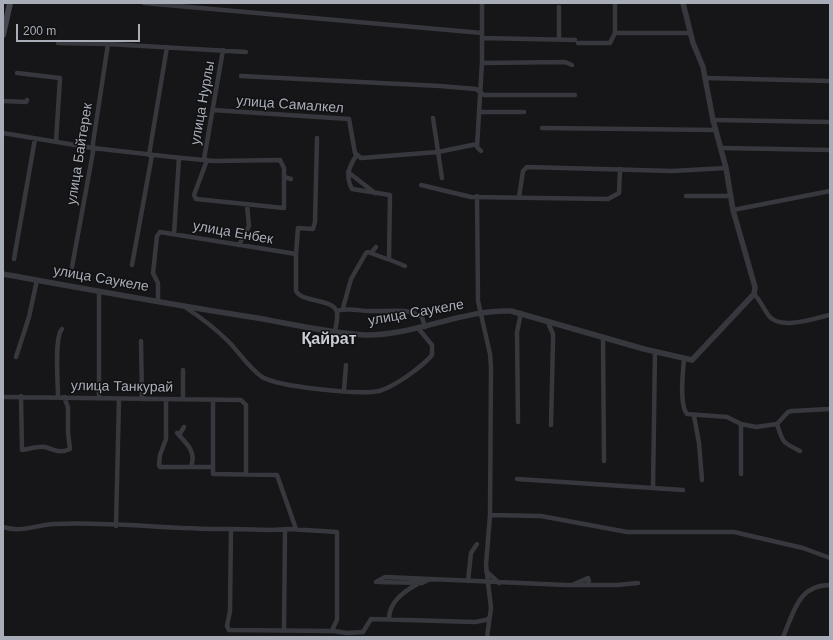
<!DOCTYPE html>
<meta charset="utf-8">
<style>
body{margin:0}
#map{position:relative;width:833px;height:640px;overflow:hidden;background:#161618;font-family:Arial,sans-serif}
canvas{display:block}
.frame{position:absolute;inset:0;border:4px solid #a8adb8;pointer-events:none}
.scale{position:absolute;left:16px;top:24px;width:124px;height:18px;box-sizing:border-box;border:2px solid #a8adb8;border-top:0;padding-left:5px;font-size:12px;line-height:14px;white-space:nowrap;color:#a8adb8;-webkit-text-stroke:3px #111113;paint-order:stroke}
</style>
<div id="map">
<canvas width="833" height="640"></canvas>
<div class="frame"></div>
<div class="scale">200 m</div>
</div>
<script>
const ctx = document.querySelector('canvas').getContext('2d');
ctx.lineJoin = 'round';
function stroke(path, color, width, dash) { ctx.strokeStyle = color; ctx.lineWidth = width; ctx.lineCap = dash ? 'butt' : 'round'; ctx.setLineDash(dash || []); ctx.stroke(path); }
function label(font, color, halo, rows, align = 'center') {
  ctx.font = font + ' Arial,sans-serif'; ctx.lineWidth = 3; ctx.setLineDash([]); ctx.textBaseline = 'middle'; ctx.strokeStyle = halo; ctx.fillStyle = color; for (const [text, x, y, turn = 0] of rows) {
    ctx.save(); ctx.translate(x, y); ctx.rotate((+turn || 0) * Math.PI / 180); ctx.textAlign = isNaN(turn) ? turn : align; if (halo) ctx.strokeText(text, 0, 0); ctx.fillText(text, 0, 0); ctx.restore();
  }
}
const minor = new Path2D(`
 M144 3 482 33
 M615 3V33
 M559 7V40
 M482 38 575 40
 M58 43 108 44 246 52
 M578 43H610L615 33H690
 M482 63 565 62 572 65
 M17 73 60 78 56 142
 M241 76 440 86 476 89 484 95H575
 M706 78 830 81
 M3 101 26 102 27 100
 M213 110 349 119 355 153 361 158 438 152 477 144
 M479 112H524
 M433 118 442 178
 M713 120 830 122
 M542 128 716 130
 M3 133 93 148 172 157 214 161 280 160 284 168V208L196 199 194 195 207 160
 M722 148 830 150
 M481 151 477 147 482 62V3
 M149 155 167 47
 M204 159 223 50
 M348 172 375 193
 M284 177 291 179
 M421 185 471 197 608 199 619 193 620 169
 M477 196 478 301 490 354 491 367 490 515 486 565 491 608 487 637
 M686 196H731
 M519 197 523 171 527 167 672 171 726 168
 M733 210 830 191
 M174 234 179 158
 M239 245 249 226 247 205
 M371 253 376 247
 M296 254 298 228 313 229 315 222 317 138
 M14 259 35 139
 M388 259 405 266
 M132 265 152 155
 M72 267 93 152V143L108 44
 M754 294C761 301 764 310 770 317 782 330 815 318 830 315
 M158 302V283L153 273 157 236 160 232 296 254V291C302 303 333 298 337 312 338 318 336 326 335 331
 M185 307C200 317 215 328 228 341 239 352 249 368 262 377 279 387 359 395 379 391 394 387 422 367 432 355V345L418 328
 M343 308 351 279 366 253 368 252 387 259 389 258 390 195 352 189C345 176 349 167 356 156
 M337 311C347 307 359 311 370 311 387 312 407 307 422 317L425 327
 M550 322 549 325 553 334V341L551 425
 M603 337 604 461
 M141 341 142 399
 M16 357 29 317 37 280
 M684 359C683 371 679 405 687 414L727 417 741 424 756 427 777 424 788 412 792 411 830 409
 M344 390 346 365
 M21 396 22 450C29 449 38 446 45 447 56 450 58 454 70 449L68 433V407L64 397
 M3 397 241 400 246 405V474
 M58 397C58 383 54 337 62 329
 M99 398V291
 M166 399V439L160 455 159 465 160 467H212
 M181 399 183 398V370
 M213 400V474L277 475 296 529
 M694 416 699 443 702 480
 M518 422 517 332 521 313
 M777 424C783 443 782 442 800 451
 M177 433C186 443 197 452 191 466
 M179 435 184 427
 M741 474V424
 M517 479 683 490
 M653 488 655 351
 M490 515 541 516 627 532H734L803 548 830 558
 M116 526 119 399
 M3 527C21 533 36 525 54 524 113 521 172 530 231 529
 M486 571 499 583
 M468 581 471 553 477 544
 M376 582 385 577 566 585H617L638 583
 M379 582 422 583 430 579
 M572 585 588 578 589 581 586 585
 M389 619C389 601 405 591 419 583
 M284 631 285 530
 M334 631 333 628 337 620V532L289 529 272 530 231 529 230 611 227 626 229 630 334 631 347 633 363 632 371 619 475 622 486 620 489 618
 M783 637C794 612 798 585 830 585`);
const tertiary = new Path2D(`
 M3 274C86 289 168 304 251 317 288 323 327 333 365 335 413 336 464 309 511 311L644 349 692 360 754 294 755 287 733 210 726 168 713 120 703 67 693 43 683 3`);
const secondary = new Path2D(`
 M3 35 10 3`);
const streetNames = [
 ["улица Нурлы",203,103,-80],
 ["улица Самалкел",290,105,4],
 ["улица Байтерек",80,154,-81],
 ["улица Енбек",233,233,10],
 ["улица Саукеле",101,279,10],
 ["улица Саукеле",416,313,-10],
 ["улица Танкурай",122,387,1]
];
const quarterNames = [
 ["Қайрат",329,340]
];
stroke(minor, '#37383d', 4.5);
stroke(tertiary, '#37383d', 5.5);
stroke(secondary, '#45474d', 6);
label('14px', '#a8adb8', '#111113', streetNames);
label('bold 16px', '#c9ccd4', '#111113', quarterNames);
</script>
